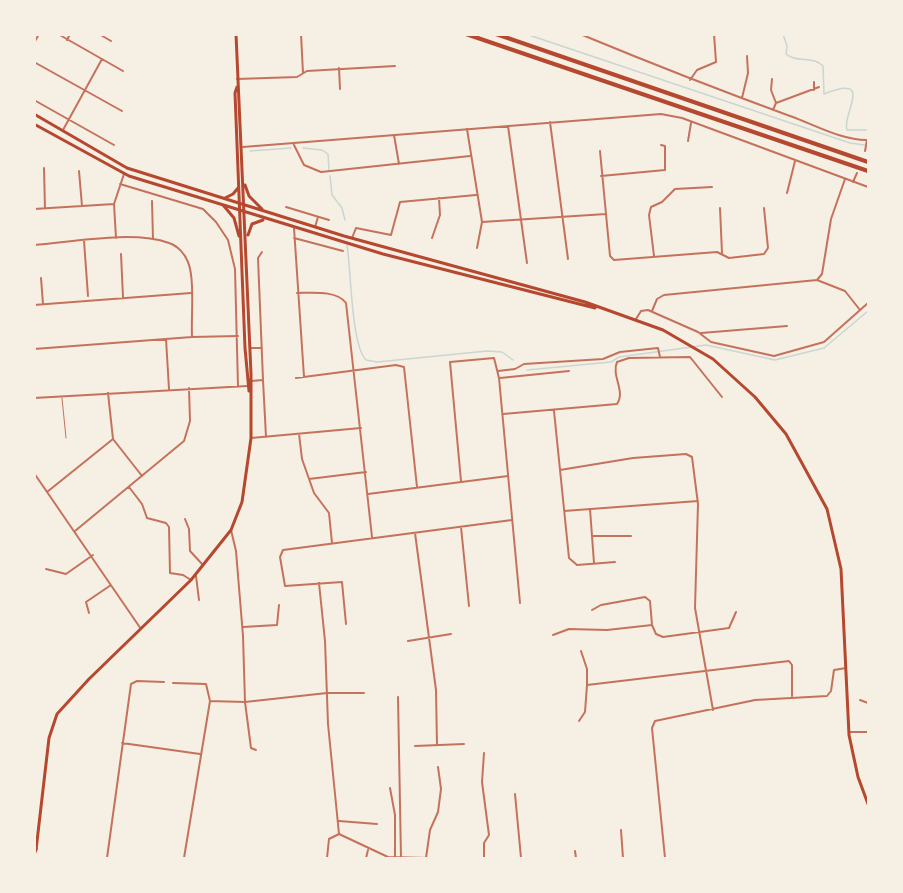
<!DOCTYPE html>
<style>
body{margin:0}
#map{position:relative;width:903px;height:893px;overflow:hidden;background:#f6efe4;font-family:"Alegreya Sans",sans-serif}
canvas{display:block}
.frame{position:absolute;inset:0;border:36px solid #f6efe4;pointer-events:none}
</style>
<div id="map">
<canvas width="903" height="893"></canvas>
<div class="frame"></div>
</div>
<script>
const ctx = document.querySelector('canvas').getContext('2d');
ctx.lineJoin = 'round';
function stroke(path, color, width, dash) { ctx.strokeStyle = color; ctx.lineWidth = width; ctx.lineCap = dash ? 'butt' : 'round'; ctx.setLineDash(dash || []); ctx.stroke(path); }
const stream = new Path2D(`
 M526 34 850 143 865 145
 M783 34 787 46 786 54C796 63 814 56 823 66L824 94C876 73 841 115 847 130H868
 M303 148 322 150 328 154 329 170
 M250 151 291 148
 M330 176 332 195 342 208 345 220
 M347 245C351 268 351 345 366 360L377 362 487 351 502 352 513 360
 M527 370 611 362 619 357 706 345 775 360 824 348 868 311`);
const service = new Path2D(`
 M62 398 66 438`);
const minor = new Path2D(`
 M58 34 123 71
 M99 34 111 41
 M301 34 303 73
 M580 34C650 63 719 90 790 116 813 124 843 141 868 140
 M67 40 70 34
 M34 43 39 34
 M34 62 122 111
 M339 68 340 89
 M237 79 297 77 307 71 395 66
 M772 79 771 90 776 103
 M690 80 697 70 716 62 714 34
 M814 90V82
 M742 98 748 73 747 56
 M34 100 114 145
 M773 110 776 103 819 87
 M550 122 568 259
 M508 126 527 263
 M467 129 482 222 477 248
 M63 130 102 59
 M394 135 399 164
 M688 141 691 123
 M294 145 304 165 321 172 470 156
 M243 147 661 114 682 118 868 187
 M600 151 610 256 614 260 717 252 729 258 764 254 768 248 764 208
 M865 151 867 140
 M44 168 45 209
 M79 171 82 206
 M601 176 665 170V146L661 145
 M853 182 857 173
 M120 184 203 209 216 222 228 240 235 269 238 387
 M787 193 795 161
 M152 201 153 239
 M286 207 329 220
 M720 208 722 253
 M34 209 114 204
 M482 222 606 214
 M315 227 318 217
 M294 228 304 377
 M116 238 114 204 124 174
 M294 238 343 251
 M352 238 356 228 391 235 400 202 476 195
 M432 238 440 215 439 198
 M84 241 88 296
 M34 245C73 242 133 230 169 243 178 246 185 254 188 262 195 279 191 317 192 337
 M262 252 258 258 263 380
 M121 254 123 297
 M654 256 649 215 651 207 662 202 675 189 712 187
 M41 278 43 304
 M817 280 845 291 860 310
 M297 293C311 293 337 290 346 303L372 537
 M34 305 191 293
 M652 311 657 299 664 295 817 280 822 274 831 219 845 179
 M636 319 641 311 648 310 698 332 711 342 774 356 824 342 868 303
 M701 333 787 326
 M166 339 169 389
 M250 348H262
 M34 349 192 337 238 336
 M498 371 515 369 524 364 603 359 620 352 658 348 660 357
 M296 378 396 365 404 367 417 487
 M500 378 569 371
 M251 381 263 380 266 437
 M108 393 113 439 142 476
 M34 398 247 386
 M554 411 569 558 577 565 615 562
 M503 414 617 404C626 391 611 376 617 362L629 358 690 357 722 397
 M299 434 302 459 314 493 329 513 332 543
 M251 438 361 428
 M560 470 633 458 686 454 692 457 698 504 695 608 713 710
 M34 473 141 629
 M309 479 366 472
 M461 481 450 362 494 358 499 378 520 603
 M129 487 142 504 147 518 166 523 169 527 170 573 183 575 191 580
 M47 492 113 439
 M368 494 508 476
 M590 509 594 563
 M564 511 698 501
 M185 519 189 529 190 551 203 565
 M461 527 469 606
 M231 530 236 551 243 636 245 702 251 748 256 750
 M75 531 184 441 190 421 189 388
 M415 533 436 690 437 745
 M592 536H631
 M46 569 66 574 93 555
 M196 576 199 600
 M319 583 325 641 328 724 339 834
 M592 610 601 605 645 597 650 601 652 625
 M89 613 86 602 111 585
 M346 624 342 582 285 586 280 557 283 550 512 520
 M243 627 277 625 279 605
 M553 635 569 629 607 630 652 625 656 634 663 637 729 628 736 612
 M408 641 451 634
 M581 651 587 669V685
 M173 683 206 684 210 701
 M398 697 401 858
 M860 700 868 703
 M579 721 585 712 587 685 789 661 792 665V696
 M849 732H868
 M122 743 200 754
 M415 746 464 744
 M390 788 395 815V858
 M515 794 521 858
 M339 821 377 824
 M621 830 623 858
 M575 851 576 858
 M107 858 131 684 137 681 164 682
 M184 858 210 701 245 702 327 693H364
 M327 858 329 839 339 834 388 857 429 858
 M366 858 368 850
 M426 858 430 830 438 812 441 789 438 767
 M484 858V843L489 835 482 782 484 753
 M665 858 652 728 655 721 755 700 827 696 831 691 834 670 846 668`);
const secondary = new Path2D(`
 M237 87 235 93 245 348 249 391
 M34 114 127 168 344 236 585 302 663 330 713 359 755 397 786 434 827 509 841 569 849 735 858 777 868 804
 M34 124 129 176 383 254 595 308
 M245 185 249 196 262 209
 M225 198 233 194 238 188
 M223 205 234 218 239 236
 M248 235 252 224 263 220
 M36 850 49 738 57 714 89 679 191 580 231 530 242 502 251 438V374L236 34`);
const primary = new Path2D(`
 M34 855 36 849`);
const motorway = new Path2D(`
 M466 34 868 171
 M496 34 868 162`);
stroke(stream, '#c9d6d2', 1.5);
stroke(service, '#c5725c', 1);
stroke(minor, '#c5725c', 2);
stroke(secondary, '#b5482f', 3);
stroke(primary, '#b5482f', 3);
stroke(motorway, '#b5482f', 4);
</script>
